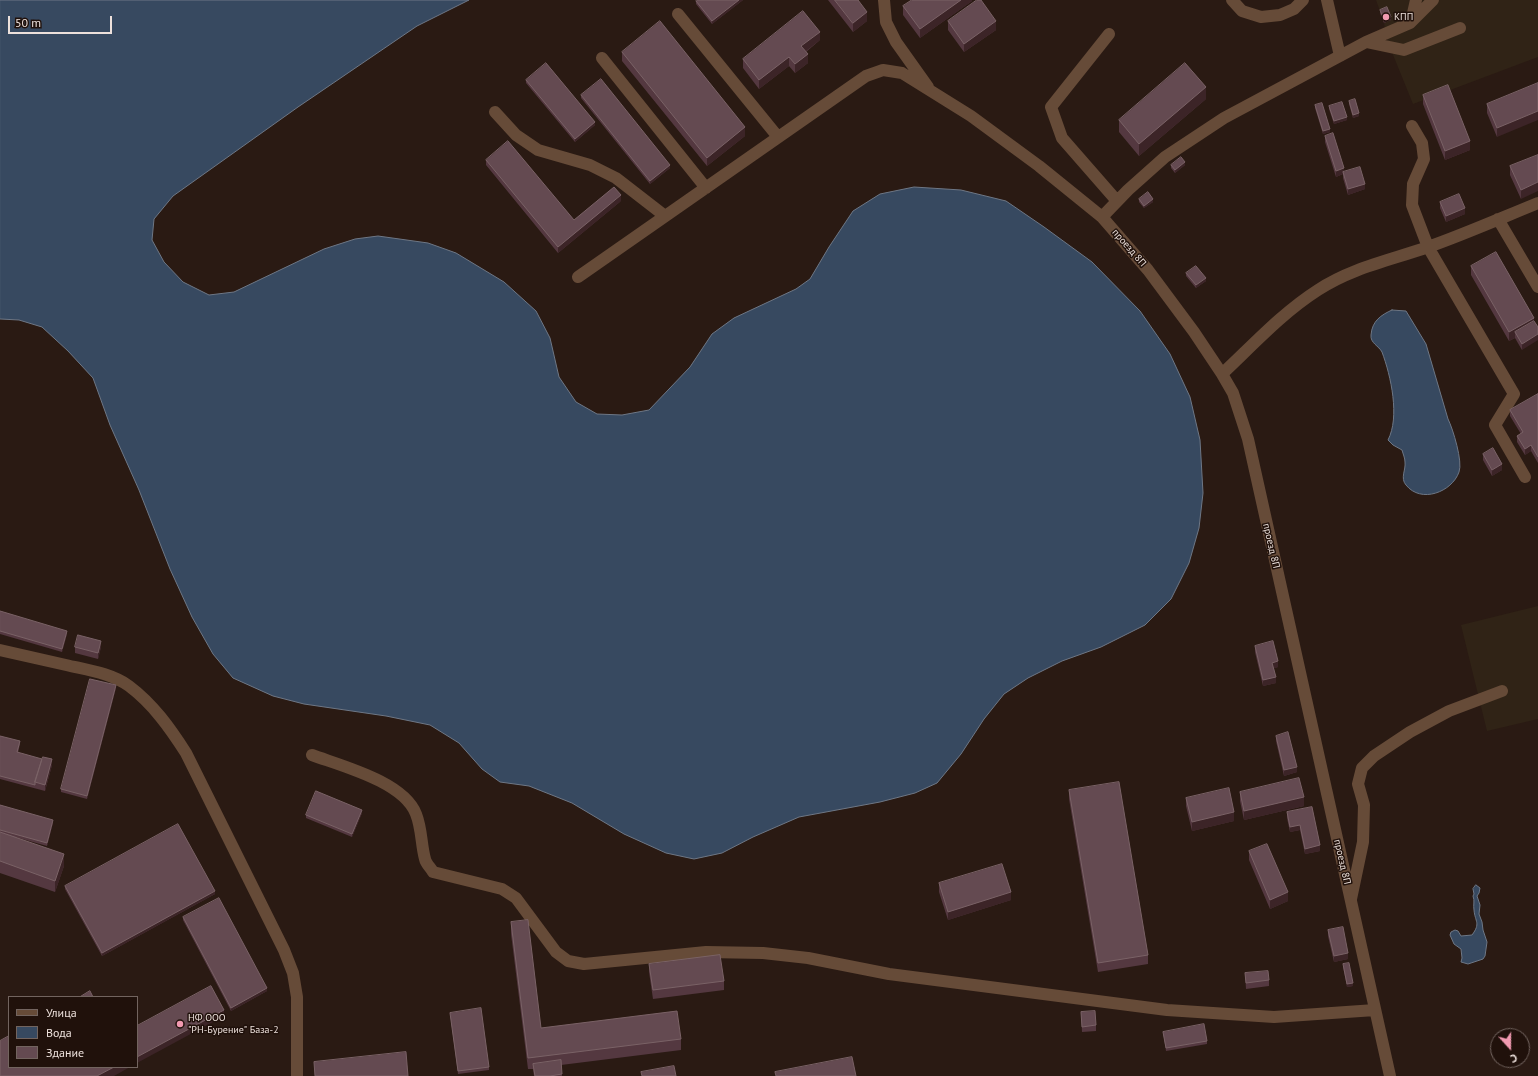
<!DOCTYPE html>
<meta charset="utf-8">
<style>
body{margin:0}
#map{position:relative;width:1538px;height:1076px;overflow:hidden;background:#2a1a13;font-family:"PT Sans",sans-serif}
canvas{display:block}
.legend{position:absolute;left:8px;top:996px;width:130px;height:72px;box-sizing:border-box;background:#20110b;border:1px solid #72645f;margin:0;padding:5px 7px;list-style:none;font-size:12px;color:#ede1dc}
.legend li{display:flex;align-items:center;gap:8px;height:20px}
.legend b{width:20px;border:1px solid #72645f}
.north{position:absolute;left:1490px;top:1028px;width:40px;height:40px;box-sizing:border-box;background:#20110b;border:1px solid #72645f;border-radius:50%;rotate:159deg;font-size:11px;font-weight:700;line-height:16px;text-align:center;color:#ede1dc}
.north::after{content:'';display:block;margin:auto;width:14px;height:18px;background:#f19ab1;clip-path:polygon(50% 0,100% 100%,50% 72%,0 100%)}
.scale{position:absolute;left:8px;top:16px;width:104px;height:18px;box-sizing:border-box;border:2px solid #ede1dc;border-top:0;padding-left:5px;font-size:12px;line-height:14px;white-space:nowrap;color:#ede1dc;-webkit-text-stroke:3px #20110b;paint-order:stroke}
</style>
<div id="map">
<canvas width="1538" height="1076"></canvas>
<ul class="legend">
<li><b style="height:5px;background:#664b38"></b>Улица</li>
<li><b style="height:11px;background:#374960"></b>Вода</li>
<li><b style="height:11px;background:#644a51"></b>Здание</li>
</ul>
<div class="north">С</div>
<div class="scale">50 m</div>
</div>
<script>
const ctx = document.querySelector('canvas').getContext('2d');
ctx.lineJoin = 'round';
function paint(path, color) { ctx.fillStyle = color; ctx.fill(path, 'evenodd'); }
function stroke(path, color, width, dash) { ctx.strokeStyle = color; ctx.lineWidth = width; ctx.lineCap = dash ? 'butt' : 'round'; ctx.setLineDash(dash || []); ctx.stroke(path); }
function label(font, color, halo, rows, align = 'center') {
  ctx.font = font + ' "PT Sans",sans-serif'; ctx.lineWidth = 3; ctx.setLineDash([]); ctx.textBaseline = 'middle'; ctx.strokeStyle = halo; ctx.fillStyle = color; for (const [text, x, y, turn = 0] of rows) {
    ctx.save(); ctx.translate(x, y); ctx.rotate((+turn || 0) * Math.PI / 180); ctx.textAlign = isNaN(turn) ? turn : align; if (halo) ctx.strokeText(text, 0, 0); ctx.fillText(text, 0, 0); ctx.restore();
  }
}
const industrial = new Path2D(`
 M1376 0H1538V57L1413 104 1387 40 1384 23Z
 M1538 606V719L1487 731 1461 625Z`);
const water = new Path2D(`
 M0 0H469L417 26 298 107 173 196 154 219 152 240 164 262 183 282 209 295 234 292 324 249 355 239 378 236 428 243 456 253 504 282 536 311 550 338 559 377 576 402 597 414 622 415 649 410 690 367 712 334 734 318 796 289 810 279 829 247 853 211 880 194 914 187 961 190 1006 201 1044 227 1092 262 1140 311 1170 354 1190 397 1200 440 1203 493 1199 528 1189 563 1171 599 1145 625 1101 647 1062 661 1028 678 1004 694 984 719 961 754 937 783 915 793 880 802 799 817 753 837 722 853 694 859 666 853 624 834 572 803 529 786 500 782 482 769 459 743 430 725 386 716 304 704 273 696 233 678 213 654 192 617 170 569 139 490 110 425 93 378 68 351 42 327 19 320 0 319Z
 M1392 310 1406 311 1426 344 1448 419C1453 429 1463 462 1459 472 1452 492 1421 504 1406 485 1400 478 1406 470 1405 462 1405 458 1403 454 1402 450L1393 445 1388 440C1400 417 1391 376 1382 352 1379 346 1370 343 1371 335 1372 321 1381 315 1392 310Z
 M1476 885 1480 888 1479 893 1477 896 1480 905 1479 914 1482 922 1483 930 1487 942 1485 956 1483 959 1468 964 1461 962 1462 958 1461 949 1454 944 1450 935 1451 932 1455 930 1458 931 1461 936 1472 935C1481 923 1475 922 1474 910 1473 905 1475 901 1473 896L1474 894 1473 889Z`);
const minor = new Path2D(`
 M884 0 886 22 896 42 928 87
 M1232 0 1242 11 1261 17 1280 15 1294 9 1303 0
 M1327 0 1340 56
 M678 14 778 137
 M1411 22 1416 0
 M1109 34 1051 107 1062 138 1117 201
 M1366 42 1404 50 1460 28
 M602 58 706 188
 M495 112 516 135 538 150 590 165 616 178 665 216
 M1412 126 1422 143 1424 159 1413 184 1412 205 1428 247 1514 394 1495 425 1525 477
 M1102 217 1128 190 1165 157 1224 118 1366 42 1410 23 1433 0
 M1498 219 1538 287
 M578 277 866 76 883 70 902 73 971 116 1039 166 1102 217 1148 270 1194 332 1222 374 1233 393 1248 439 1390 1076
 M1222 374C1253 345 1282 313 1318 290 1351 268 1391 260 1428 247 1465 234 1501 218 1538 203
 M0 650C22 655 44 660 66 665 87 670 111 673 129 686 153 704 170 728 186 753L284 950 293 973 297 997V1076
 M312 755C342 766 404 782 416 814 422 829 421 845 425 859 426 864 431 868 433 872L502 889 516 898 556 952 568 961 584 964 706 952 763 953 808 958 889 974 1167 1010 1274 1017 1375 1010
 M1351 899 1363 842 1364 805 1358 784 1362 768 1374 756 1410 732 1449 711 1502 691`);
const wall = new Path2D(`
 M743 0 712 24 696 4V1Z
 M828 0H858L867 21 853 32Z
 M972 0V1L920 38 903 15V6Z
 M1380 10 1391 20 1384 23 1380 13Z
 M948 21 996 30 964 52 948 30Z
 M820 40 806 52 808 63 795 73 789 66 759 89 743 68V59Z
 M622 52 745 136 707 166 622 61Z
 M526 80 595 125 575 142 526 83Z
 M1538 83 1497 137 1487 113V104Z
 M581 95 670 168 650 184 581 98Z
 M1423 95 1470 150 1445 160 1423 104Z
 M1206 99 1139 156 1119 132V120Z
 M1349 101 1359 116 1353 118 1349 104Z
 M1315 105 1330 132 1323 134 1315 108Z
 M1329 106 1347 120 1334 124 1329 109Z
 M1325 136 1344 172 1365 189 1348 195 1343 178V174L1336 177 1325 142Z
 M1538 155 1521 199 1510 175V166Z
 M486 160 574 220 621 201 558 253 486 165Z
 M1171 165H1185L1175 173 1171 168Z
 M1139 199 1153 202 1144 208 1139 202Z
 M1440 202 1465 214 1446 222 1440 208Z
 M1471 266 1534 318 1522 350 1515 338 1509 341 1471 275Z
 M1186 273 1206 281 1196 288 1186 276Z
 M1538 394V463L1531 451 1525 455 1517 442V436L1521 434 1510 416V410Z
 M1483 454 1502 470 1492 476 1483 460Z
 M0 611 67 634 62 652 0 634Z
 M1255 646 1278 667 1274 668 1276 683 1263 686 1255 652Z
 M75 647H101L98 659 75 653Z
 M116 688 87 799 61 792V789Z
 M0 736 20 744 18 753 52 765 45 791 0 779Z
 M1276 736 1297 772 1284 776 1276 741Z
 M1069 790 1148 955V964L1098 972 1069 799Z
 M1240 792 1304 806 1244 820 1240 801Z
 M1186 798 1234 821 1192 831 1186 806Z
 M0 805 53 823 47 846 15 837 64 866 55 892 0 873Z
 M1312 807 1320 851 1305 854 1300 830 1290 832 1287 818V812Z
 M362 813 352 837 306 818V815Z
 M1249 851 1288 901 1270 909 1249 860Z
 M939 883 1011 900 948 920 939 892Z
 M65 886 215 894 102 956 65 889Z
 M183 917 267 991 231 1011 183 920Z
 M511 922 541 1028 681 1039V1050L561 1065 562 1076H534L533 1069H528L511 934Z
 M1328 930 1348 959 1334 962 1328 936Z
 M649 964 724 981V990L653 999 649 972Z
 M1343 964 1353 986 1347 987 1343 967Z
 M1245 973 1269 980V986L1246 989Z
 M1081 1012 1096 1025V1031L1082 1032Z
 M450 1013 489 1067V1070L458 1074Z
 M1163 1032 1207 1041V1044L1166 1051Z`);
const shadedWall = new Path2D(`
 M739 0H743L712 24V21Z
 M961 0H972V1L920 38V29Z
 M867 12V21L853 32V23Z
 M1391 17V20L1384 23V20Z
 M996 21V30L964 52V44Z
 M820 32V40L801 55V46Z
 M808 54V63L795 73V64Z
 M789 57V66L759 89V80Z
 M1206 87V99L1139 156V144Z
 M1538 111V120L1497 137V128Z
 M1359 113V116L1353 118V115Z
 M1347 117V120L1334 124V121Z
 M595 122V125L575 142V139Z
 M745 127V136L707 166V158Z
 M1330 129V132L1323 134V131Z
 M1470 141V150L1445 160V151Z
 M1185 162V165L1175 173V170Z
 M670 165V168L650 184V181Z
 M1344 168 1343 174 1336 177V171Z
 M1538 182V191L1521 199V190Z
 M1365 184V189L1348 195V189Z
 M621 195V201L558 253V247Z
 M1153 199V202L1144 208V206Z
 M1465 208V214L1446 222V216Z
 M1206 278V281L1196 288V285Z
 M1534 318V327L1515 332V338L1509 341V332Z
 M1538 334V340L1522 350V344Z
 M1531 445V451L1525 455V449Z
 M1502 464V470L1492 476V470Z
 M67 631V634L62 652V649Z
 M101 641V647L98 659V653Z
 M1278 661V667L1272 669V663Z
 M1276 677V683L1263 686V680Z
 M116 685V688L87 799V796Z
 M52 759V765L45 791V785Z
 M1297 767V772L1284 776V770Z
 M1304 797V806L1244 820V811Z
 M362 810V813L352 837V834Z
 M1234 812V821L1192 831V822Z
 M53 820V823L47 846V843Z
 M1300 825V830L1290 832V827Z
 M1320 845V851L1305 854V849Z
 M64 854V866L55 892V881Z
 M215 891V894L102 956V953Z
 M1011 892V900L948 920V912Z
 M1288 892V901L1270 909V900Z
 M1348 953V959L1334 962V956Z
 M1353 983V986L1347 987V984Z
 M267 988V991L231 1011V1008Z
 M224 1010V1016L137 1063V1057Z
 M114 1067H130L114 1076H97Z`);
const building = new Path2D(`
 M697 0H739L712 21 696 1Z
 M835 0H858L867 12 853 23Z
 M912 0H961L920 29 903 6Z
 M977 0H981L996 21 964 44 948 21Z
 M1387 7 1391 17 1384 20 1380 10Z
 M803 11 820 32 801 46 808 54 795 64 789 57 759 80 743 59Z
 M660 21 745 127 707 158 622 52Z
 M546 63 595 122 575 139 526 80Z
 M1185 63 1206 87 1139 144 1119 120Z
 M601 79 670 165 650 181 581 95Z
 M1538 83V111L1497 128 1487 104Z
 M1448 85 1470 141 1445 151 1423 95Z
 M1355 99 1359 113 1353 115 1349 101Z
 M1342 102 1347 117 1334 121 1329 106Z
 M1322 103 1330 129 1323 131 1315 105Z
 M1333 133 1344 168 1336 171 1325 136Z
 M508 141 574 220 614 187 621 195 558 247 486 160Z
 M1538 155V182L1521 190 1510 166Z
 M1181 157 1185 162 1175 170 1171 165Z
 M1360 167 1365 184 1348 189 1343 172Z
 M1148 192 1153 199 1144 206 1139 199Z
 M1459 194 1465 208 1446 216 1440 202Z
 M1496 252 1534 318 1509 332 1471 266Z
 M1196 266 1206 278 1196 285 1186 273Z
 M1534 321 1538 327V334L1522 344 1515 332Z
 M1538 394V457L1531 445 1525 449 1517 436 1523 432 1510 410Z
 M1493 448 1502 464 1492 470 1483 454Z
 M0 611 67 631 62 649 0 631Z
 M78 635 101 641 98 653 75 647Z
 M1273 641 1278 661 1272 663 1276 677 1263 680 1255 646Z
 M90 679 116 685 87 796 61 789Z
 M1288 732 1297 767 1284 770 1276 736Z
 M0 736 20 741 17 752 42 759 35 782V785L0 776Z
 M43 757 52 759 45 785 35 782Z
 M1299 778 1304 797 1244 811 1240 792Z
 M1119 782 1148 955 1098 963 1069 790Z
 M1229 788 1234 812 1192 822 1186 798Z
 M316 791 362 810 352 834 306 815Z
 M0 805 53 820 47 843 0 830Z
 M1312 807 1320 845 1305 849 1300 825 1290 827 1287 812Z
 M178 824 215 891 102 953 65 886Z
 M0 832 64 854 55 881 0 861Z
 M1267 844 1288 892 1270 900 1249 851Z
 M1002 864 1011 892 948 912 939 883Z
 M219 898 267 988 231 1008 183 917Z
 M528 920 541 1028 677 1011 681 1039 528 1058 511 922Z
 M1343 927 1348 953 1334 956 1328 930Z
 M720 955 724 981 653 990 649 964Z
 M1349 963 1353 983 1347 984 1343 964Z
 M1268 971 1269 980 1246 983 1245 973Z
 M211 986 224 1010 137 1057V1026Z
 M90 991 93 997H80Z
 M481 1008 489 1067 458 1071 450 1013Z
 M1095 1011 1096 1025 1082 1027 1081 1012Z
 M1204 1024 1207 1041 1166 1048 1163 1032Z
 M9 1036V1067H114L97 1076H0V1041Z
 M406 1052 408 1076H315L314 1062Z
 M852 1057 856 1076H776L775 1072Z
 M561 1060 562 1074 550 1076H535L533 1064Z
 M674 1066 676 1076H642L641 1072Z`);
const markers = [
 [1386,17,4,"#f19ab1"],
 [180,1024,4,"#f19ab1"]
];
const poiNames = [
 ["КПП",1394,17],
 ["НФ ООО",188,1018],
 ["\"РН-Бурение\" База-2",188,1030]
];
const streetNames = [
 ["проезд 8П",1129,248,49],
 ["проезд 8П",1271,546,77],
 ["проезд 8П",1342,862,77]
];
paint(industrial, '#302316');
paint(water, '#374960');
stroke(water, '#6e7785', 1);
stroke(minor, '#664b38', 12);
paint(wall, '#543840');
paint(shadedWall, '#3c2427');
paint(building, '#644a51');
stroke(building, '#7a6266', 1);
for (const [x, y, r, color] of markers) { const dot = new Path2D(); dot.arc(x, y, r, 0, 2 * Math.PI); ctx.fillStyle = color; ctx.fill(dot); stroke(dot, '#20110b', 1.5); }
label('10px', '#ede1dc', '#20110b', poiNames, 'left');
label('10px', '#ede1dc', '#20110b', streetNames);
</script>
